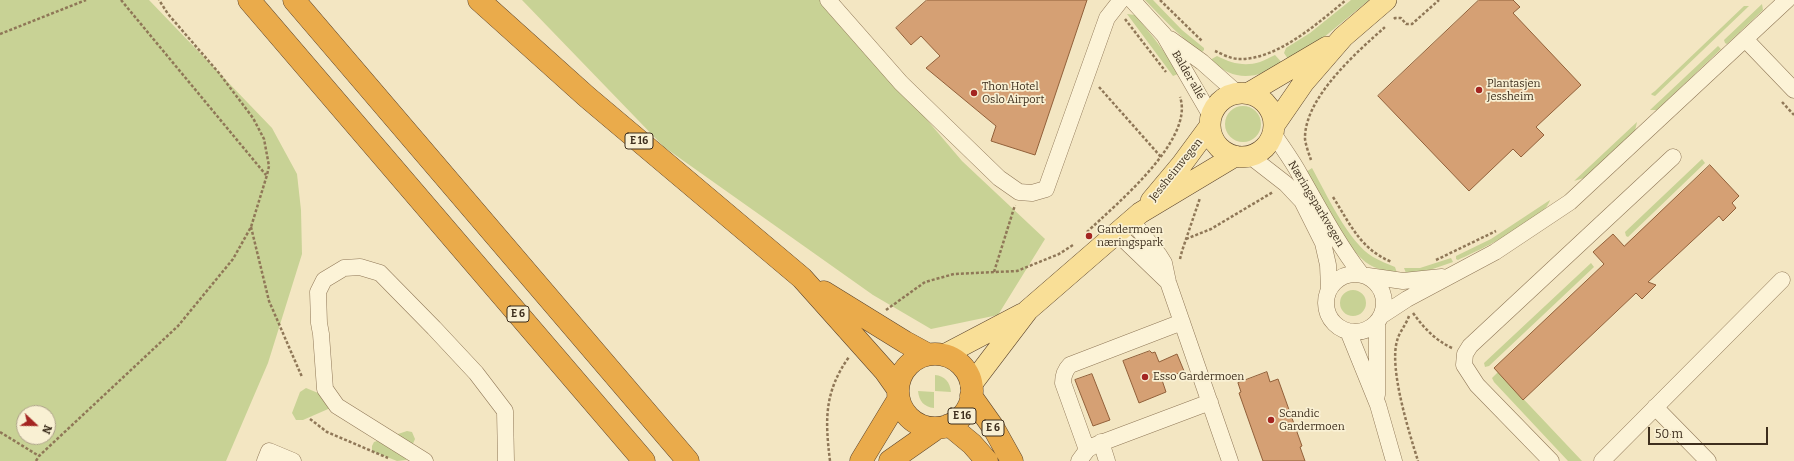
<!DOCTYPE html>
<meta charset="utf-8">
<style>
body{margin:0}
#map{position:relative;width:1794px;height:461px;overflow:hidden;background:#f3e6c2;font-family:Bitter,serif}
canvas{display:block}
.north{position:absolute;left:16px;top:405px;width:40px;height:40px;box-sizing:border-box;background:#f9f0d3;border:1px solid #aea28a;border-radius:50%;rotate:112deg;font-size:11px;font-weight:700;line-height:16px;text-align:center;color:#3d2e1d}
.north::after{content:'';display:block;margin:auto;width:14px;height:18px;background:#a42521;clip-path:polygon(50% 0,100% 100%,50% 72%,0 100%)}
.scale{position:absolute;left:1648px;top:427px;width:120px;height:18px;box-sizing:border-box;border:2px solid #3d2e1d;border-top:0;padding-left:5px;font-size:12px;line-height:14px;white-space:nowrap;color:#3d2e1d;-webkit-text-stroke:3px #f9f0d3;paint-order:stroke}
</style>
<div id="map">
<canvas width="1794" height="461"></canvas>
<div class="north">N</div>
<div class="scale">50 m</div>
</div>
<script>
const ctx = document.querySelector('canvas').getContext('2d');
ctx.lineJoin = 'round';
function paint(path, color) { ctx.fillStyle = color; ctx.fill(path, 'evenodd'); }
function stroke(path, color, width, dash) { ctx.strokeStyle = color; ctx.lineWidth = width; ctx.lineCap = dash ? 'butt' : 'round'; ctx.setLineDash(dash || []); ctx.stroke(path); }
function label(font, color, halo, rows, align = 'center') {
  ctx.font = font + ' Bitter,serif'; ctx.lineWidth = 3.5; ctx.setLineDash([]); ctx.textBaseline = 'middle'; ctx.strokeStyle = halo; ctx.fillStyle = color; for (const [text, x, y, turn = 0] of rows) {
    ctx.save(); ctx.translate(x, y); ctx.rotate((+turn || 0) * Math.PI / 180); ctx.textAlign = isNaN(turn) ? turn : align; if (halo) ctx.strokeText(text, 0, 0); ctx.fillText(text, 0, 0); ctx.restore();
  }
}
const green = new Path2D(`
 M0 0H149L272 128 297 174 301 210 302 254 268 363 226 461H0ZM24 413H48V437H24Z
 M522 0H825L962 161 1045 239 998 315 931 329 873 295 664 147Z
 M1145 0H1153L1182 30 1204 48V50L1201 53C1181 37 1163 19 1145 0Z
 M1351 0H1369L1323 38 1288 59 1284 53 1286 48 1310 33Z
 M1762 4 1763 10 1727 44 1725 43 1724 40Z
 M1744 6H1749L1655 96 1652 95 1651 94 1655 91Z
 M1127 14 1135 15C1151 34 1166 52 1178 74L1173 76Z
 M1718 46 1721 49 1657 110H1650Z
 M1275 55 1284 65C1254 78 1236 83 1210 60L1217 56C1231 63 1244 67 1260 62 1266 60 1270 57 1275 55Z
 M1225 124a18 18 0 1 1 36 0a18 18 0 1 1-36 0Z
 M1637 122 1635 131 1584 178 1574 181Z
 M1702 159 1705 163 1628 237 1626 236 1625 232Z
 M1312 168C1326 193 1348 242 1373 257 1380 261 1388 264 1395 267L1397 273C1387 271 1379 270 1370 265 1346 251 1321 197 1306 172Z
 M1550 200C1545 220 1477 251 1458 260L1456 259V256L1491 239Z
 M1451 258 1453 262 1421 273H1406L1404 268H1420Z
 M1591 263 1594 267 1489 366 1485 367 1484 363Z
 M1340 303a13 13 0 1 1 26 0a13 13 0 1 1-26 0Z
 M1498 372 1582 461H1568L1494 382 1492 378Z
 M935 375C945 376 950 382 951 392L935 391Z
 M306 388 335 400V406L303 420H296L292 413 300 392Z
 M918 391 934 392V408C924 407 919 401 918 391Z
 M407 431 412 432 415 439 406 460 397 461 372 451V446L374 442Z`);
const building = new Path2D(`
 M927 0H1087L1035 155 991 141 996 126 926 68 940 56 921 36 911 45 896 28Z
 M1479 0H1513L1520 7 1513 13 1581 85 1536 127 1544 135 1521 157 1513 149 1469 191 1378 96Z
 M1710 165 1739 196 1732 203 1736 208 1723 221 1719 216 1648 282 1656 285 1642 299 1636 293 1523 400 1494 368 1604 264 1593 252 1613 234 1624 246Z
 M1150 351 1152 353 1155 352 1159 362 1177 354 1184 371 1162 380 1166 392 1139 403 1123 361Z
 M1267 372 1270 382 1278 379 1302 446 1300 447 1305 461H1263L1239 393 1241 392 1238 383Z
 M1092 374 1110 420 1093 426 1075 380Z`);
const path = new Path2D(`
 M121 0 266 175
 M1160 0 1202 41
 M1125 19 1166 72
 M1394 19 1395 18H1401L1406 24H1412L1439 0
 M0 34 86 0
 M1215 51C1222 54 1231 59 1239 59 1277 60 1318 23 1346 0
 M1099 87 1161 157
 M1782 102 1794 115
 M1311 160C1309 154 1306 146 1305 139 1304 98 1357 52 1385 27
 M1333 197C1350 224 1361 250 1392 262
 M251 227 269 301 302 377
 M1087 232C1115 205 1195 140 1180 97
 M1186 239 1211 229 1273 192
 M1180 259 1182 251 1200 198
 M1436 260 1496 231
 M994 272 1015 205
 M886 310 925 282 954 274 1017 271 1059 254 1073 245
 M1413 313C1424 328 1435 340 1452 348
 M1409 316C1406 325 1399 332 1397 341 1389 369 1409 432 1418 461
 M310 419 327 432 388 458
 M0 432 39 456
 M36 461 39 456 178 326 233 259 251 227 267 175 269 166 264 139 253 118 219 73 168 14 159 0
 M830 461C825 420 824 392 849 357`);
const minor = new Path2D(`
 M828 0 901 83 999 178 1019 192 1032 193 1046 189 1107 18 1121 0
 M1132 0 1164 35 1211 116
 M1170 39 1202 62 1237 93
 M1745 39 1794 90
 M1273 133C1282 147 1292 160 1300 175 1319 208 1337 243 1361 274
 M1250 156 1286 184 1302 201 1323 243 1328 265 1329 289
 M1132 221 1159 255 1164 263 1168 282 1230 461
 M1117 233 1168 282
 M1326 303a29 29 0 1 1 58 0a29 29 0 1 1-58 0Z
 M1368 276 1403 281 1442 277
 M1381 316 1407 299 1495 252 1570 202 1787 0
 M1377 323V395
 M1348 331 1378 405 1394 461
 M1655 407 1708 461
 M1101 442 1107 461
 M1087 450 1063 383C1063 376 1065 370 1070 365L1182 322
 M265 461 269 451 293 461
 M425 461 337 406 325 389 321 334 319 323 318 292 324 280 344 268 360 267 380 273 434 328 476 373 505 411 506 461
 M1079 461 1087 450 1093 446 1210 402
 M1551 461 1477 385 1464 365 1465 354 1470 346 1673 157
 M1602 461 1782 280`);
const major = new Path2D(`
 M1210 125a32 32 0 1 1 64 0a32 32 0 1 1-64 0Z
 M1249 93 1327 47
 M1275 124 1304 82 1343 37 1386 0
 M1151 201 1182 164 1210 126
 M944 355 1022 314
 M971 385 1028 310 1140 213 1235 156`);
const highway = new Path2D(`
 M249 0 644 461
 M294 0 688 461
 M479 0 587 97 802 278 885 371 897 388
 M824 292 905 342 927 354
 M898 391a37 37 0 1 1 74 0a37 37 0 1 1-74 0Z
 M971 396 993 427 1012 461
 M949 425 972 444 987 461
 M861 461 898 400
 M890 461 937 428`);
const markers = [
 [1479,90,4,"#a42521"],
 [974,93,4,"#a42521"],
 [1089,236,4,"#a42521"],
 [1145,377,4,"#a42521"],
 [1271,420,4,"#a42521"]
];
const shields = [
 [639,141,28],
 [518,314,22],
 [962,416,28],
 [993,428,22]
];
const shieldNames = [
 ["E 16",639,141],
 ["E 6",518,314],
 ["E 16",962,416],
 ["E 6",993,428]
];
const streetNames = [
 ["Balder allé",1188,75,60],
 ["Jessheimvegen",1176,170,-51],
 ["Næringsparkvegen",1316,204,59]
];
const poiNames = [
 ["Plantasjen",1487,84],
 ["Jessheim",1487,97],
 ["Thon Hotel",982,87],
 ["Oslo Airport",982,100],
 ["Gardermoen",1097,230],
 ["næringspark",1097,243],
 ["Esso Gardermoen",1153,377],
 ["Scandic",1279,414],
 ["Gardermoen",1279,427]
];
paint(green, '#c8d295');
paint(building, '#d5a074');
stroke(building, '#91603a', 1);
stroke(minor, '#8f7757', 17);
stroke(major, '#5c442c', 22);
stroke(highway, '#5c442c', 23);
stroke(path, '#8f7757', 2.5, [3, 2]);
stroke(minor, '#fcf3d7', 16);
stroke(major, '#f9df97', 21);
stroke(highway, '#eaab4b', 22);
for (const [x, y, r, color] of markers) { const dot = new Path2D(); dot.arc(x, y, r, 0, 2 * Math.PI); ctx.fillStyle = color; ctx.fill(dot); stroke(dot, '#f9f0d3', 1.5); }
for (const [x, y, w] of shields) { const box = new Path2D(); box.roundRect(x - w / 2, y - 8, w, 16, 3); ctx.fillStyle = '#f9f0d3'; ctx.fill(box); stroke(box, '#3d2e1d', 1); }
label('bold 10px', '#3d2e1d', null, shieldNames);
label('11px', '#3d2e1d', '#f9f0d3', streetNames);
label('11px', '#3d2e1d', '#f9f0d3', poiNames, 'left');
</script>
